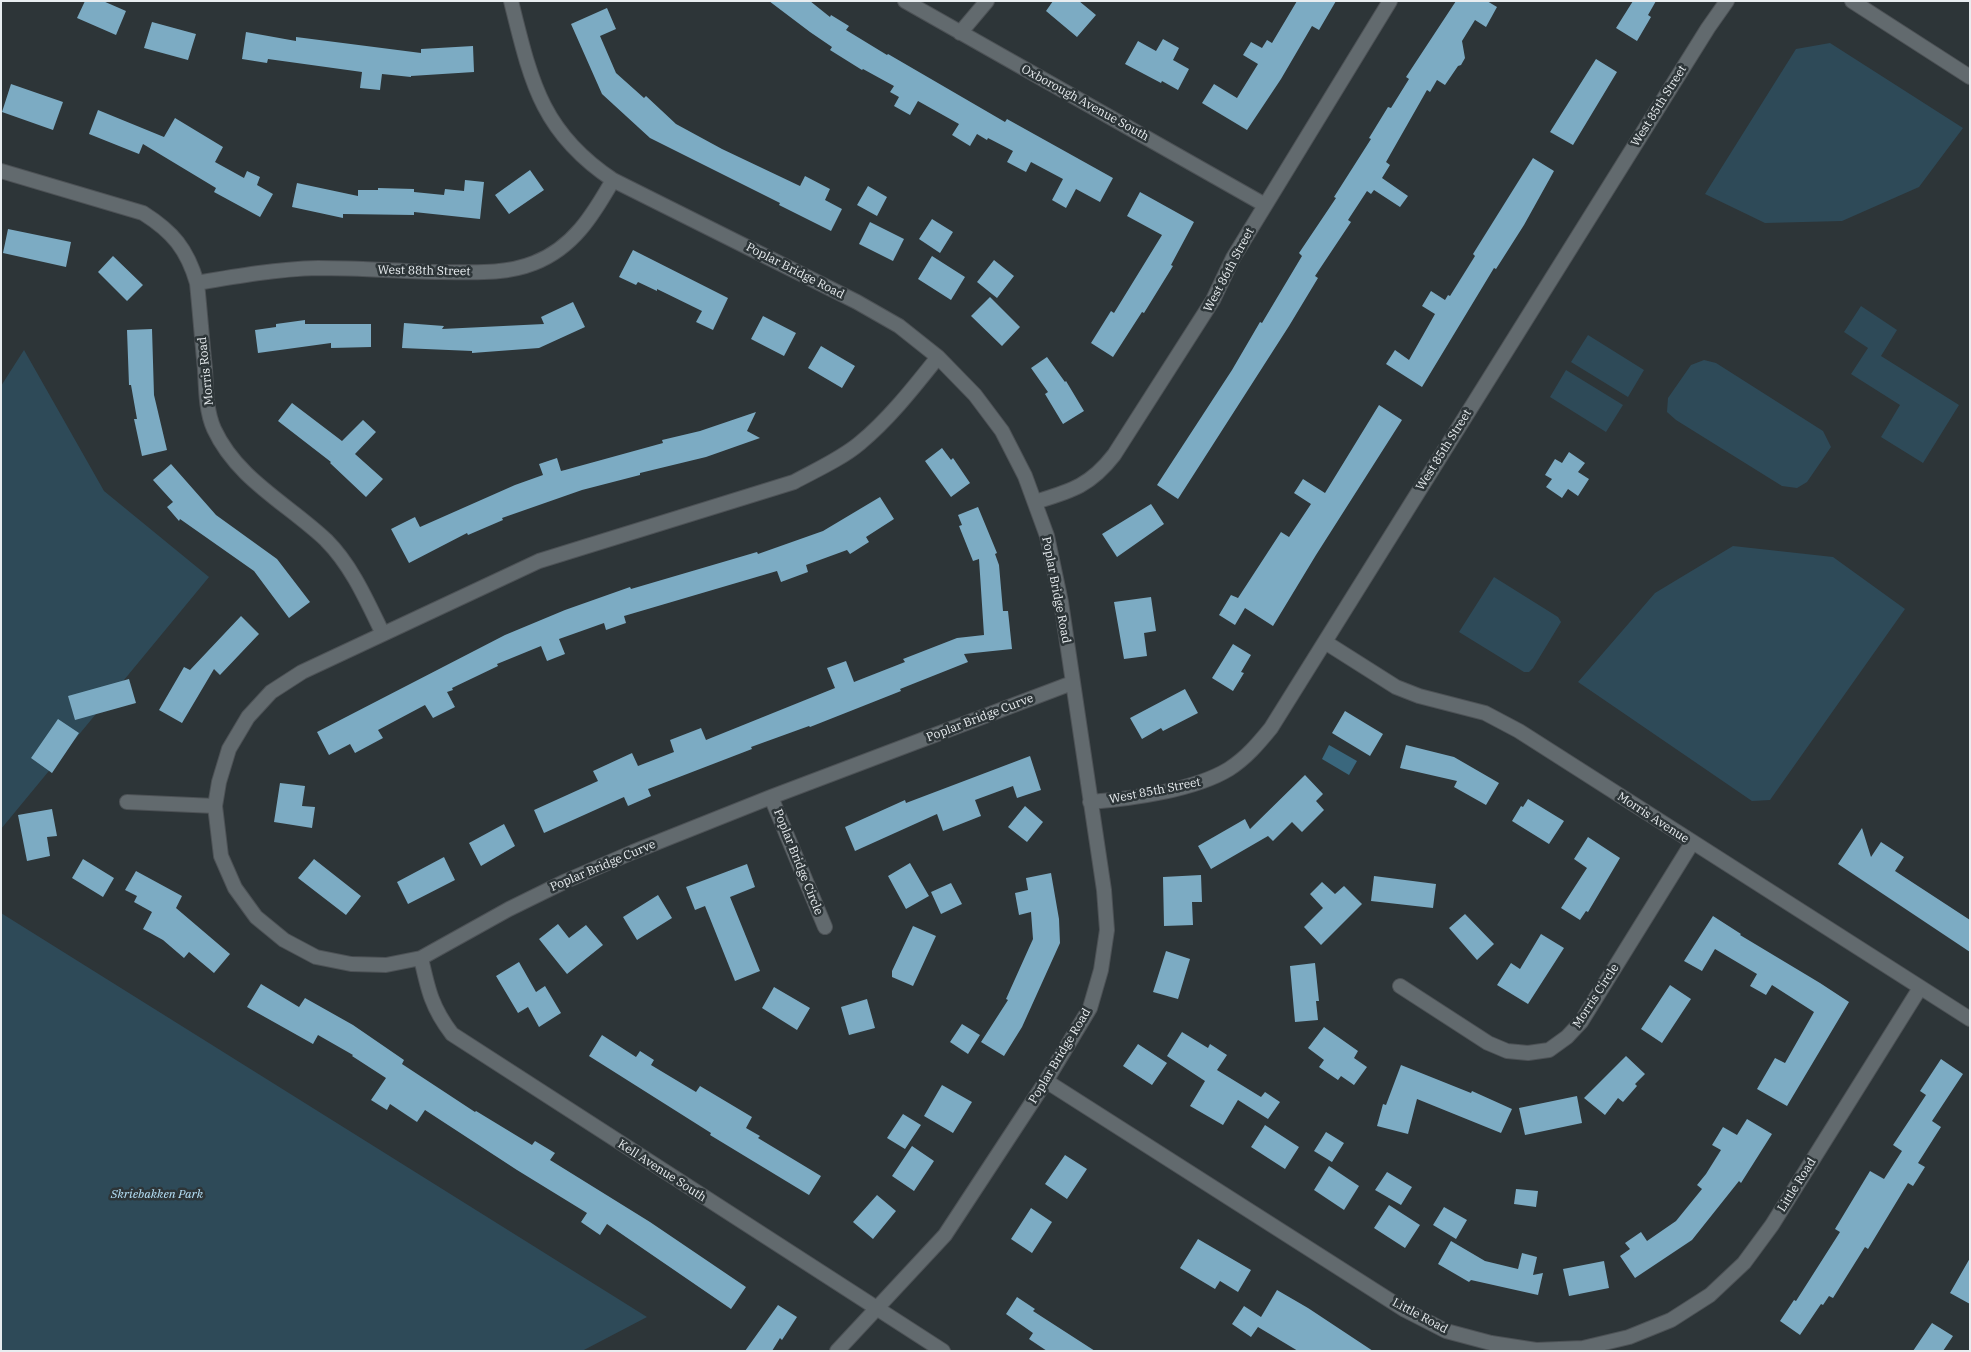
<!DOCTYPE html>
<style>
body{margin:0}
#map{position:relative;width:1971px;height:1352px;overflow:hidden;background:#2d3538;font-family:"IBM Plex Serif",serif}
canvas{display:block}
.frame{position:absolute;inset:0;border:2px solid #e8edf0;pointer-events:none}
</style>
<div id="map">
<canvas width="1971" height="1352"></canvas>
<div class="frame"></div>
</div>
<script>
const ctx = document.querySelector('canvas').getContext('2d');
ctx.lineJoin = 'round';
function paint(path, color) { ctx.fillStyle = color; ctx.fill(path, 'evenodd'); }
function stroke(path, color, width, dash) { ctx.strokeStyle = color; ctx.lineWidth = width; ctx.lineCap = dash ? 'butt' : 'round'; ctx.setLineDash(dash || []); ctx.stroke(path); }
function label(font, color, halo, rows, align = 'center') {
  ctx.font = font + ' "IBM Plex Serif",serif'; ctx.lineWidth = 5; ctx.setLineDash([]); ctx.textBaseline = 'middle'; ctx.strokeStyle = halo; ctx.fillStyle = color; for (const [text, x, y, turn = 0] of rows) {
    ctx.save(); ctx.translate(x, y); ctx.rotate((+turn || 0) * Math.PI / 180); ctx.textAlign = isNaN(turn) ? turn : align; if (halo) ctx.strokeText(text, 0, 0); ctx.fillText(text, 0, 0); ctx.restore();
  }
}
const green = new Path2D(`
 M1830 43 1963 128 1919 187 1842 221 1765 223 1705 194 1796 49Z
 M1861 306 1897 330 1881 356 1959 405 1923 463 1881 437 1900 405 1851 374 1868 348 1844 332Z
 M1588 335 1644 370 1628 397 1571 362Z
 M24 350 104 491 209 577 1 829V386Z
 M1704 360 1716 363 1823 431 1831 447 1807 482 1797 488 1782 486 1676 420 1667 412 1668 398 1691 365Z
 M1566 370 1623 405 1606 432 1550 397Z
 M1733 546 1833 557 1905 609 1770 800 1752 801 1578 682 1655 593Z
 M1494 577 1558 617 1561 622 1533 668 1529 672H1524L1459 632Z
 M1 914V913L647 1317 582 1351H1Z`);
const water = new Path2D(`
 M1329 745 1357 761 1349 775 1322 759Z`);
const building = new Path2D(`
 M85 1H103L126 11 116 35 77 18Z
 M769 1H810L830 17 831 15 849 26 846 30 887 55 888 54 1005 122 1007 119 1113 178 1100 202 1076 189 1066 208 1052 200 1063 179 1031 162 1026 172 1007 162 1013 151 988 138 987 140 977 134 970 146 952 135 959 124 918 101 910 115 894 106 899 97 890 92 894 86 863 69 862 70 830 50 832 47 810 32Z
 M1053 1H1079L1096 15 1077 37 1046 11Z
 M1297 1H1336L1319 30 1312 26 1281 79 1247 130 1202 103 1214 84 1237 98 1258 64 1243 55 1251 42 1262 48 1267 40 1272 43Z
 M1456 1H1487L1497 7 1486 27 1475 20 1462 41 1465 58 1461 65 1458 66 1445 85 1437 80 1430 92 1427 90 1386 162 1390 165 1382 178 1408 196 1400 207 1374 190 1371 194 1367 191 1348 220 1351 222 1315 276 1318 278 1289 326 1178 499 1157 485 1232 370 1260 322 1262 323 1302 256 1299 253 1336 198 1334 197 1371 139 1369 138 1388 107 1391 108 1409 79 1406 77Z
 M1633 1H1656L1648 15 1651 17 1637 41 1616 28Z
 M607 8 616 29 600 36 616 73 644 98 646 96 676 124 722 149 800 186 805 176 830 189 825 200 842 209 831 231 779 205 780 203 650 138 602 94 571 24Z
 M152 22 196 34 188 60 144 48Z
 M246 32 296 41V37L421 53V49L473 46 474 72 411 76V77L382 74 380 90 360 88 362 72 268 59 267 63 242 59Z
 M1163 39 1179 48 1173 60 1189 69 1178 90 1162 81 1161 83 1125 64 1138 41 1156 51Z
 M1596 59 1617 72 1573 145 1550 132Z
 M11 84 63 102 53 130 2 112Z
 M98 110 164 137 175 118 223 147 215 162 244 178 247 171 260 177 257 185 273 194 260 217 214 192 216 188 143 144 139 154 89 134Z
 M1533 158 1554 171 1524 225 1496 269 1494 268 1422 387 1386 364 1395 350 1409 360 1435 314 1422 306 1431 291 1445 300 1448 295 1450 296 1475 256 1473 254Z
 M530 170 544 190 509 214 495 195Z
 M465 180 484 182 480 219 414 212V215L343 214V218L292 207 297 183 358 196V190H378V188L414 189V192L444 195 445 189 464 191Z
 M868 186 887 197 877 216 857 205Z
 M1140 192 1194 222 1171 265 1173 266 1144 313 1142 312 1113 357 1091 343 1111 311 1114 313 1162 235 1127 216Z
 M932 219 953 232 940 253 919 239Z
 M870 222 904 239 893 261 859 244Z
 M8 229 71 242 66 267 3 253Z
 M633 250 728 298 713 330 696 322 702 311 657 289V291L638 282 636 285 619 277Z
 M113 256 143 285 127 301 98 272Z
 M932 256 965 277 951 300 918 279Z
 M994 260 1014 276 997 298 977 282Z
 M990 297 1020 327 1002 346 971 316Z
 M573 302 585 327 539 348 472 353V351L402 348 404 323 444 326 442 329 544 324 541 317Z
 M763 316 796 333 784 356 751 339Z
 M305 320V324H371V347L331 348V343L258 353 255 330 276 327V324Z
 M152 329 154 395 167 450 142 456 134 419H137L131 385H129L127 330Z
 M821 346 855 366 842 388 808 368Z
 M1047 357 1065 382 1066 381 1084 411 1063 424 1045 394 1048 392 1031 368Z
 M292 403 342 441 363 420 376 432 355 454 383 479 366 497 330 463 331 462 278 421Z
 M1379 405 1402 420 1316 555 1273 626 1245 608 1235 625 1219 615 1231 595 1238 598 1281 532 1289 537 1311 504 1294 493 1303 479 1325 493Z
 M756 412 747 431 760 438 706 457 640 473V475L582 490 502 518 503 520 468 535 467 533 409 563 391 529 415 517 420 527 515 485 543 475 539 464 557 458 561 471 565 470 663 443 662 440 700 431Z
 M942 448 951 460 953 458 970 483 951 497 925 461Z
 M1569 452 1585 463 1578 472 1589 479 1578 496 1568 489 1562 498 1546 487 1552 479 1545 475 1555 459 1562 463Z
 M171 464 216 515 277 559 310 602 289 618 254 571 180 519 179 521 167 507 173 502 153 480Z
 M880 497 894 519 866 537 869 542 850 554 847 550 806 565 808 572 781 582 777 571 624 616 626 623 606 630 604 623 559 639 565 654 547 661 541 646 497 664 498 666 452 688 453 690 447 692 455 707 433 718 425 705 378 730 383 738 355 753 350 744 329 755 317 732 505 635 565 610 630 587 631 589 757 552 758 554 823 531Z
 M1151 504 1164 524 1117 557 1102 534Z
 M978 507 997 553 995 554 999 565 1003 611H1008L1012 649 964 654 968 662 900 689 901 691 810 727 809 726 751 747 752 749 648 789 651 796 628 806 624 797 544 833 534 810 598 781 593 771 632 753 638 766 674 752 670 740 701 728 706 740 835 688 827 668 846 661 854 682 905 662 903 659 957 638 984 635 979 559 973 561 959 526 962 525 958 515Z
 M1151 597 1156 631 1144 633 1147 656 1124 659 1114 602Z
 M241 616 259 634 220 675 214 669 182 723 159 710 184 667 190 670Z
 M1233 644 1251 655 1241 672 1244 673 1233 691 1212 678Z
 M129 679 136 703 75 720 68 696Z
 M1185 689 1198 713 1163 731 1161 728 1142 739 1130 718Z
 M1345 711 1383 734 1370 756 1332 733Z
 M58 719 79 733 52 773 31 758Z
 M1406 745 1454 757 1499 783 1486 805 1454 787 1457 781 1400 768Z
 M1030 756 1041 790 1017 798 1013 786 975 800 981 816 943 831 937 814 855 851 845 827 905 800 906 803Z
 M1305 775 1323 794 1316 801 1324 810 1302 832 1292 822 1273 841 1268 836 1211 869 1198 846 1245 819 1250 829Z
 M280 783 305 786 302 806 315 807 312 828 274 822Z
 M1528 799 1564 821 1549 844 1512 821 1521 806 1523 807Z
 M1025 806 1043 822 1027 842 1008 827Z
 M52 809 57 836 47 837 50 856 27 861 18 815Z
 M504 824 515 846 481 866 469 843Z
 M1862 828 1871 857 1881 842 1904 857 1895 871 1970 920V952L1838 864Z
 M1588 837 1620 858 1588 912 1586 911 1580 920 1561 908 1587 868 1574 859Z
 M444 857 455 880 408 904 397 882Z
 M83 859 114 878 103 897 72 878Z
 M314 859 361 896 346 915 298 878Z
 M910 863 929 896 906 909 888 876Z
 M747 864 755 887 730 897 760 971 735 981 705 906 695 910 686 887Z
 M136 871 182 896 176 908 230 954 214 973 189 952 184 958 163 940 143 929 152 912 134 902 137 896 125 890Z
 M1051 873 1059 919 1060 943 1022 1027 1004 1056 981 1042 1008 1000 1006 999 1033 939 1031 912 1019 915 1015 893 1028 890 1026 878Z
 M1201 875 1202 902H1192L1193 925 1164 926 1163 877Z
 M1374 876 1436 884 1433 908 1371 901Z
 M1322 882 1335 894 1344 886 1362 904 1321 945 1304 927 1323 908 1310 894Z
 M951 883 962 904 941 914 931 892Z
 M658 895 672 918 637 940 623 917Z
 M1465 914 1494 944 1477 960 1449 928Z
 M1713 916 1741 934 1740 935 1820 983 1849 1002 1787 1106 1757 1089 1775 1058 1785 1063 1814 1012 1772 985 1766 995 1750 986 1757 974 1715 949 1702 971 1684 961Z
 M558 924 569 938 586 925 603 945 567 974 539 939Z
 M913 926 936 936 913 986 892 977V971Z
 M1541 934 1564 948 1528 1004 1497 985 1511 963 1520 969Z
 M1166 951 1190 959 1178 999 1153 992Z
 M519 962 536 992 545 986 561 1013 539 1027 528 1007 518 1013 496 976Z
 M1315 963 1319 1001H1316L1318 1020 1295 1022 1290 966Z
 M261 984 299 1007 305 998 353 1025 404 1060 402 1064 475 1112 476 1111 532 1145 535 1141 555 1153 550 1160 650 1222 746 1287 731 1309 607 1224 600 1235 581 1222 587 1213 517 1170 425 1110 417 1122 390 1104 387 1110 371 1100 386 1078 352 1056 353 1055 318 1035 313 1044 247 1007Z
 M1670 985 1691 999 1662 1043 1641 1029Z
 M774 987 810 1008 797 1030 762 1008Z
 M867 999 875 1028 849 1035 841 1007Z
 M962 1024 980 1035 968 1054 950 1042Z
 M1324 1027 1358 1051 1354 1058 1367 1067 1354 1085 1341 1076 1338 1080 1319 1067 1324 1060 1308 1048Z
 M1182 1032 1208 1048 1210 1044 1227 1055 1217 1070 1261 1097 1265 1092 1280 1102 1268 1119 1238 1100 1223 1125 1190 1106 1205 1081 1167 1056Z
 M602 1035 636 1057 640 1051 654 1060 651 1065 696 1092 700 1086 752 1117 746 1128 760 1136 758 1138 821 1176 809 1195 710 1135 711 1133 589 1056Z
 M1138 1044 1167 1063 1152 1085 1123 1066Z
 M1626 1056 1645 1074 1635 1084 1637 1086 1623 1102 1618 1098 1605 1115 1584 1098Z
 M1941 1059 1963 1074 1932 1121 1941 1127 1918 1163 1925 1167 1913 1186 1908 1183 1868 1249 1865 1247 1833 1298 1829 1296 1823 1305 1821 1304 1800 1335 1780 1321 1794 1300 1796 1301 1840 1232 1835 1229 1870 1171 1884 1179 1902 1151 1893 1145 1926 1095 1920 1091Z
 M1401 1065 1471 1093 1472 1091 1512 1109 1501 1133 1417 1099 1408 1134 1377 1126 1383 1104 1386 1105Z
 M942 1085 972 1102 953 1133 924 1116Z
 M1577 1096 1582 1123 1525 1135 1519 1108Z
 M903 1114 921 1125 905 1149 887 1138Z
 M1747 1119 1772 1134 1741 1183 1739 1181 1692 1240 1635 1278 1620 1256 1630 1249 1625 1243 1641 1232 1647 1241 1676 1221 1702 1189 1697 1185 1706 1174 1721 1150 1712 1145 1723 1127 1737 1135Z
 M1265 1125 1299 1147 1285 1169 1251 1147Z
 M1326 1132 1344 1143 1332 1162 1314 1151Z
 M912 1146 934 1161 914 1191 892 1176Z
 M1065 1155 1087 1169 1067 1199 1045 1184Z
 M1329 1166 1359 1186 1344 1210 1314 1190Z
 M1387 1172 1412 1187 1401 1205 1375 1190Z
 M1516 1189 1538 1191 1536 1207 1514 1204Z
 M877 1195 896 1211 873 1239 853 1222Z
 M1389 1205 1420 1225 1405 1248 1374 1228Z
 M1444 1207 1467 1220 1456 1239 1433 1225Z
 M1031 1208 1052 1222 1032 1253 1011 1239Z
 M1198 1239 1251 1270 1238 1292 1220 1281 1215 1289 1180 1268Z
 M1451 1241 1485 1261 1518 1269 1522 1253 1537 1257 1533 1275 1543 1273 1538 1295 1471 1280 1469 1282 1438 1264Z
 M1970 1258V1304L1950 1293Z
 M1604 1261 1609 1288 1569 1296 1563 1269Z
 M1277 1290 1308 1308 1373 1351H1298L1258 1327 1251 1337 1232 1324 1244 1306 1261 1317Z
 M1017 1297 1035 1309 1033 1311 1095 1351H1047L1029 1339 1033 1333 1006 1314Z
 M778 1305 797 1317 782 1340 780 1338 772 1351H745Z
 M1932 1323 1953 1336 1943 1351H1913Z`);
const minor = new Path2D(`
 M511 1C531 81 541 132 613 180L857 302 899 326 938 357 975 395 1002 431 1025 476 1047 536 1061 602 1104 890 1107 930 1101 970 1090 1008 1046 1081 945 1235 837 1351
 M905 1 1265 205
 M1852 1 1970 77
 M960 33 987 1
 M1 171 143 213C173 232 187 249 197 283 200 312 202 340 205 369 206 389 206 411 214 429 237 479 288 504 326 540 352 566 367 601 383 634
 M197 283C237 276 277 269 318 268 358 268 399 271 440 272 471 272 504 275 534 263 573 248 593 215 613 180
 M938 357C914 387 890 418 860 443 841 459 816 470 794 482L539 561 302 672 271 692 248 717 229 749 219 782 215 806 221 856 235 888 256 917 284 940 316 957 351 964 386 965 421 958 509 909 566 881 633 852 771 797 1072 683
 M1035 502C1071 491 1090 486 1114 455L1213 300 1233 258 1390 1
 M1325 642 1396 687 1419 696 1485 713 1519 731 1970 1019
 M771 797 825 927
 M127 802 215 806
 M1090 802C1131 799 1195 790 1229 769 1246 758 1258 744 1271 728L1708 28 1727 1
 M421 958C428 990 432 1008 452 1034L943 1351
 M1400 986 1488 1043 1507 1051 1528 1053 1549 1050 1567 1037 1581 1022 1692 843
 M1046 1081 1405 1310 1446 1331 1491 1343 1536 1350 1583 1348 1629 1337 1671 1320 1710 1295 1744 1263 1772 1225 1920 988`);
const streetNames = [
 ["Oxborough Avenue South",1085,103,29],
 ["West 85th Street",1659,106,-58],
 ["West 86th Street",1229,270,-62],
 ["West 88th Street",424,271,1],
 ["Poplar Bridge Road",795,271,27],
 ["Morris Road",206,371,-96],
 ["West 85th Street",1444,450,-58],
 ["Poplar Bridge Road",1056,590,79],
 ["Poplar Bridge Curve",980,718,-21],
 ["West 85th Street",1155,791,-11],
 ["Morris Avenue",1653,818,33],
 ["Poplar Bridge Circle",798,862,68],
 ["Poplar Bridge Curve",603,866,-23],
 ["Morris Circle",1596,996,-57],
 ["Poplar Bridge Road",1060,1056,-59],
 ["Kell Avenue South",662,1171,33],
 ["Little Road",1797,1185,-58],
 ["Little Road",1420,1316,28]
];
const parkNames = [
 ["Skriebakken Park",157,1195]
];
paint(green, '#2e4a58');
paint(water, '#3a677d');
paint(building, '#7cabc3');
stroke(minor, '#4d5256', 16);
stroke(minor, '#626a6e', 14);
label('12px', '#e8edf0', '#2d3538', streetNames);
label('italic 12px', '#b8e3fa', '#2d3538', parkNames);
</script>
